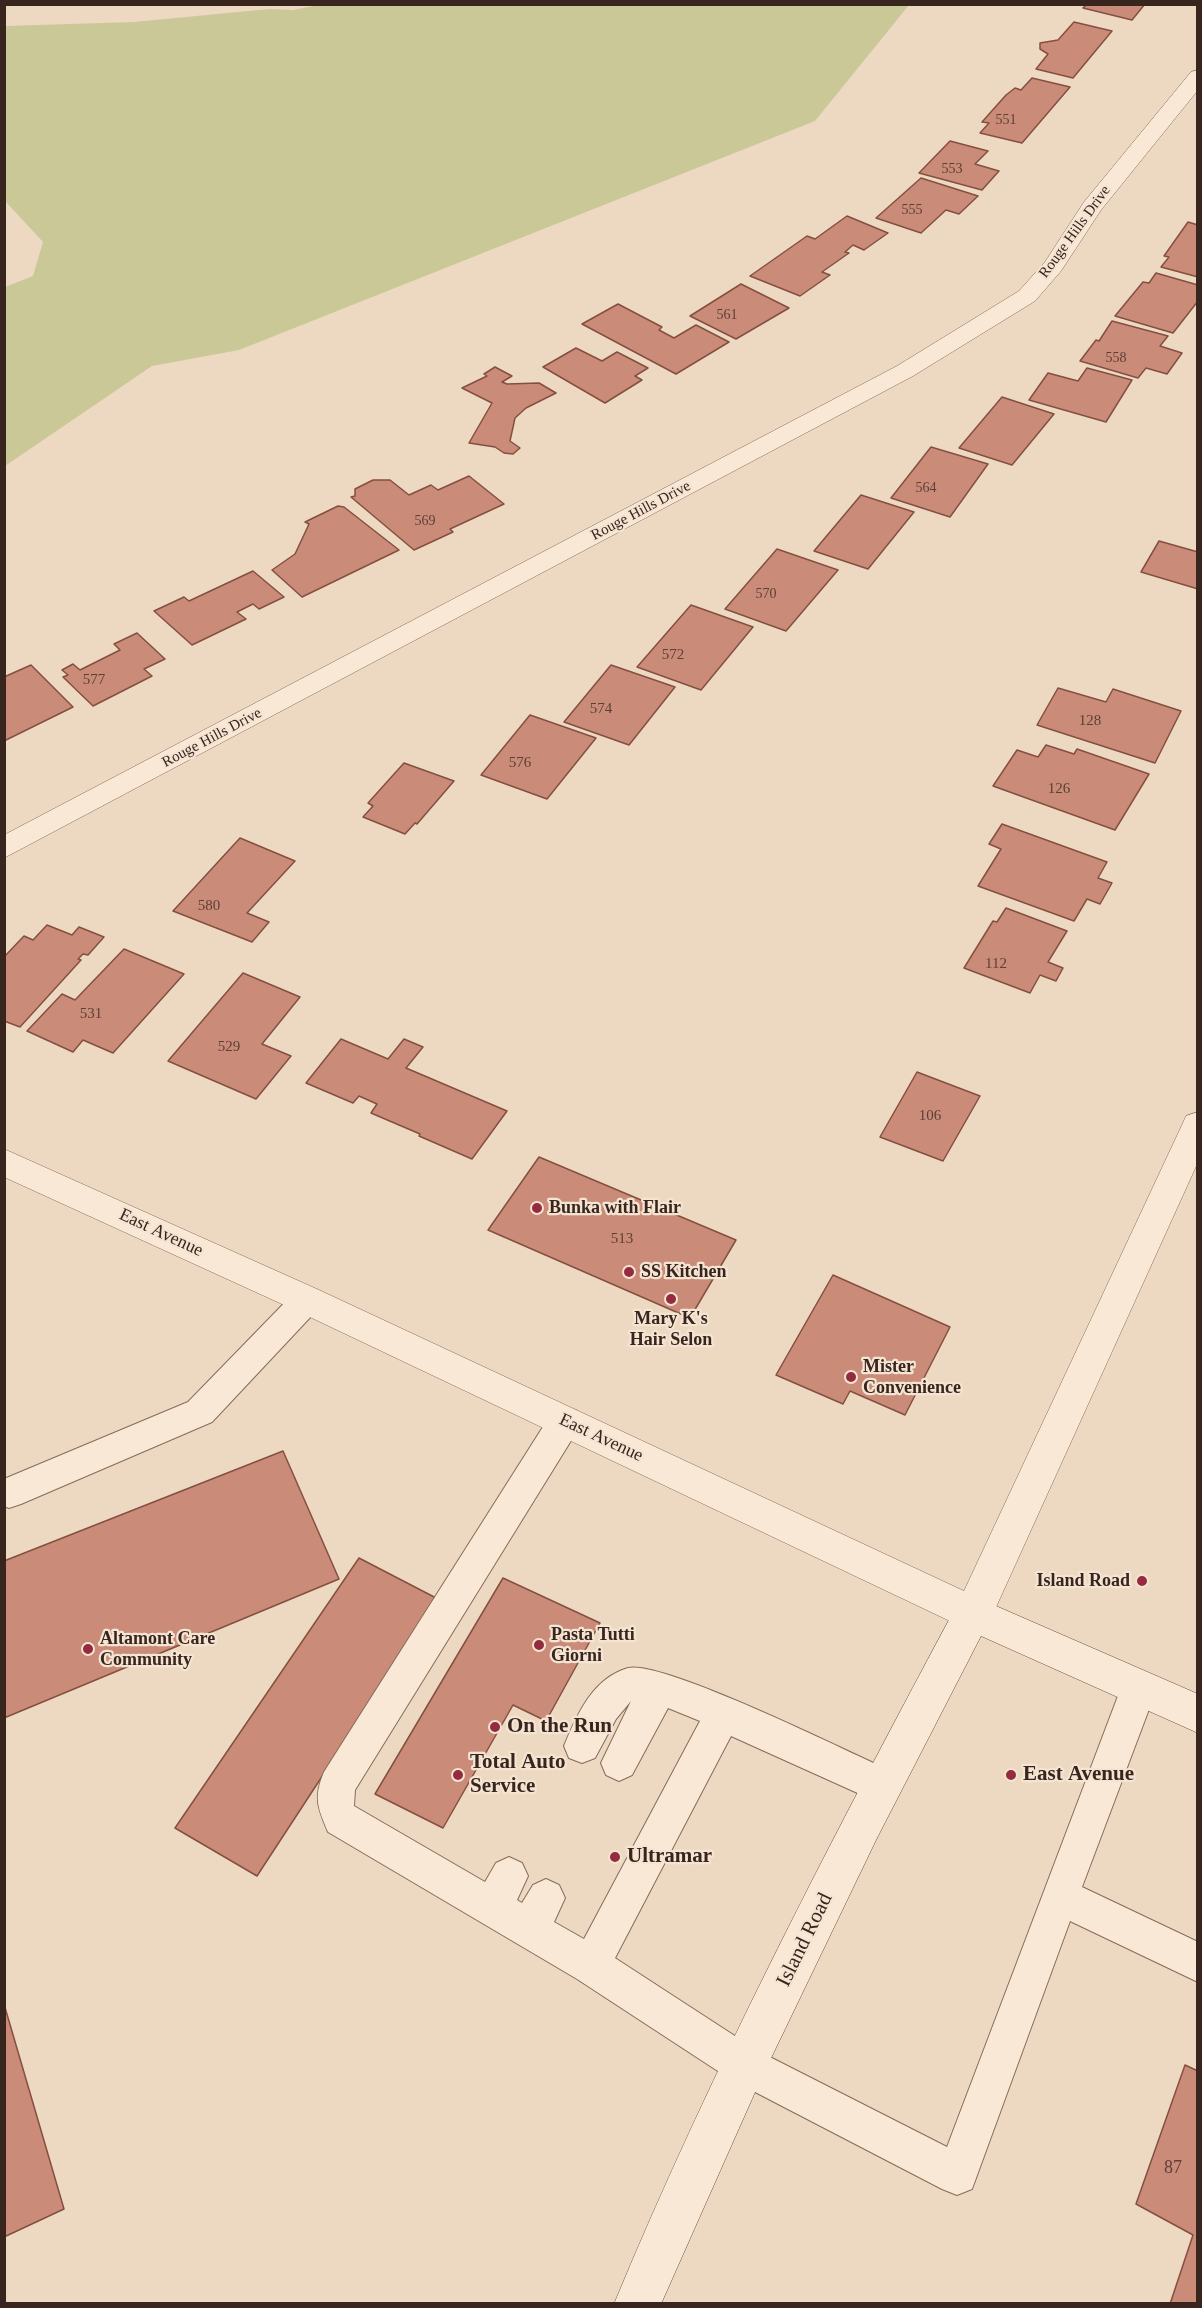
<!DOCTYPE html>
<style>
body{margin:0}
#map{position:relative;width:1202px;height:2308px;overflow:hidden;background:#edd9c2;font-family:"Times New Roman",serif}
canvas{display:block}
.frame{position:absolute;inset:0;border:6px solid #37251e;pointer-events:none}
</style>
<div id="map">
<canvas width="1202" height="2308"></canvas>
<div class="frame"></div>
</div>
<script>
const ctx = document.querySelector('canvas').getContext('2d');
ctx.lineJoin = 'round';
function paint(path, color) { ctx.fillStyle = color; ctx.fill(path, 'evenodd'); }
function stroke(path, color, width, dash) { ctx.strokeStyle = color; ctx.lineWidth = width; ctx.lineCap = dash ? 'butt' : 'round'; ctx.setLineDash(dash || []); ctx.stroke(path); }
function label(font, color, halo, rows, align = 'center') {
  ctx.font = font + ' "Times New Roman",serif'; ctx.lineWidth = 4.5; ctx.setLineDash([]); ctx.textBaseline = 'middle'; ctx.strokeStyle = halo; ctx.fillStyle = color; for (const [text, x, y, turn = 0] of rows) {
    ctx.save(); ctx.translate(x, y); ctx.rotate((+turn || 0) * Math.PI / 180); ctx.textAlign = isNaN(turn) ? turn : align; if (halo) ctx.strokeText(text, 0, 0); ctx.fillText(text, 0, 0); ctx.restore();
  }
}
const green = new Path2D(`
 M323 4H909V5L815 121 239 350 152 366 5 466V287L33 276 43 242 5 201V26L134 22 269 9 293 10Z`);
const building = new Path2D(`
 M1087 4H1145L1132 20 1083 8Z
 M1074 22 1112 31 1073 78 1036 69 1048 54 1040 49V43L1058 40Z
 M1032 78 1070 87 1022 143 980 133 989 123 982 122 1006 95 1015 88 1021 90Z
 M950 141 988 151 975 164 999 171 982 190 919 173Z
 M921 178 978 196 959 214 946 210 921 233 876 218Z
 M847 216 888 233 864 250 853 245 845 252 849 253 822 272 830 275 800 296 750 276 807 236 815 239Z
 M1188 222 1198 225V277L1161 267 1169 257 1164 256Z
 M1156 273 1198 285V301L1173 333 1115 316 1143 282 1149 283Z
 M741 284 789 308 736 339 690 316Z
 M618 304 662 327 659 330 674 338 696 325 729 342 676 374 582 324Z
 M1112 321 1168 336 1160 346 1182 353 1167 374 1146 368 1138 378 1080 361 1096 340 1099 341Z
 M576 348 602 361 617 352 648 368 635 376 642 380 605 403 543 367Z
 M495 367 512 376 502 382 507 384 539 383 556 393 526 408 515 418 510 441 520 448 513 454 504 453 495 447 469 443 492 403 462 388 487 376 484 374Z
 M1087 368 1132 380 1106 422 1029 400 1048 373 1078 381Z
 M1002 397 1054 414 1012 465 959 448Z
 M931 447 988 464 950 517 891 498Z
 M469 476 504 504 450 529 453 532 414 550 351 497 355 496V489L373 480H390L409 495 431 485 438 490Z
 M861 495 914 512 868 569 814 551Z
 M338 506 344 507 399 550 302 597 272 570 295 554 309 524 305 522Z
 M1159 541 1198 552V589L1141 572Z
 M777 549 838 570 786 631 725 609Z
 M253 571 284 597 259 609 253 604 237 612 246 619 192 645 154 611 184 597 189 601Z
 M691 605 753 627 701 690 637 667Z
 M137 633 165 659 144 669 152 676 93 706 63 677 68 675 62 670 73 664 80 670 120 650 114 644Z
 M31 665 73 707 4 741V677Z
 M611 665 675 687 629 745 564 722Z
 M1058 688 1106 702 1113 689 1181 711 1155 763 1037 725Z
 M530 715 596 738 547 799 481 775Z
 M1046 745 1074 754 1077 749 1149 774 1115 830 993 786 1017 750 1038 757Z
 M404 763 454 781 417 824 415 823 405 834 363 817 373 806 368 803Z
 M1002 824 1107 862 1098 878 1112 883 1100 904 1087 899 1074 921 978 886 1001 849 989 844Z
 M240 838 295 861 247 913 269 922 252 942 173 911Z
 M1006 908 1067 931 1048 962 1063 968 1056 981 1040 975 1030 993 964 968 993 921 997 922Z
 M47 925 72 935 79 927 104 937 88 955 83 954 78 959 81 960 20 1027 4 1021V957L24 936 33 940Z
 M124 949 184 974 113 1053 83 1040 73 1052 27 1031 62 994 75 1000Z
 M243 973 300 997 262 1044 291 1056 256 1099 168 1061Z
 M341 1039 388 1059 404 1039 423 1047 406 1068 507 1111 472 1159 419 1136 420 1134 371 1113 377 1104 359 1096 353 1103 306 1083Z
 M917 1072 980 1096 943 1161 880 1137Z
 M539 1157 736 1240 690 1318 488 1230Z
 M833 1275 950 1327 905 1415 850 1391 843 1404 776 1375Z
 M283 1451 339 1579 4 1718V1561Z
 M359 1558 438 1599 257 1876 175 1828Z
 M503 1578 600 1623 546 1721 513 1705 443 1828 375 1794Z
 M4 2004 64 2209 4 2237Z
 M1185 2065 1198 2071V2304H1170L1193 2235 1136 2204Z`);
const lane = new Path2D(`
 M307 1287 318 1291 323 1300 318 1309 212 1422 21 1504 9 1508 4 1506V1479L188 1402 296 1291Z
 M565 1407 577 1411 581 1421 577 1431 355 1790 354 1806 485 1882 496 1863 509 1857 522 1863 528 1876 517 1900 522 1903 533 1885 546 1879 559 1885 565 1898 554 1922 584 1939 700 1721 668 1708 632 1775 619 1781 606 1775 601 1763 631 1701 616 1719 595 1758 582 1763 569 1758 564 1746C577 1714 593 1678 628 1668 662 1659 853 1754 895 1773L900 1786 895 1799 882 1804 731 1736 615 1958 758 2051 947 2147 1121 1688 1126 1676 1139 1671 1152 1676 1157 1688 1082 1887 1198 1942V1982L1070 1921 972 2189 957 2195 942 2189 730 2079 577 1979 328 1832C318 1808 313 1798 324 1772L553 1411Z`);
const street = new Path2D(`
 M1198 70V90L1101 210 1061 271 1035 301 913 376 4 858V835L897 366 1019 291 1045 262 1084 202 1191 72Z
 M1198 1112V1162L987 1627 973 1632 295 1310 4 1177V1149L319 1290 964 1591 1182 1125 1186 1116Z`);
const secondary = new Path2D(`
 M973 1596 1198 1694V1733L981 1636 877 1838 760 2081 661 2304H614C714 2063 836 1831 959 1601Z`);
const markers = [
 [537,1208,6,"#942b3f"],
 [629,1272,6,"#942b3f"],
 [671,1299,6,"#942b3f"],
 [851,1377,6,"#942b3f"],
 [1142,1581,6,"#942b3f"],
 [539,1645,6,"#942b3f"],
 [88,1649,6,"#942b3f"],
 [495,1727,6,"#942b3f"],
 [458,1775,6,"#942b3f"],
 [1011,1775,6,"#942b3f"],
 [615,1857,6,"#942b3f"]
];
const farNumbernames = [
 ["551",1006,120],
 ["553",952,169],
 ["555",912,210],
 ["561",727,315],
 ["558",1116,358],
 ["564",926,488],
 ["569",425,521],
 ["570",766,594]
];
const farStreetnames = [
 ["Rouge Hills Drive",1075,232,-54],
 ["Rouge Hills Drive",641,511,-28],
 ["Rouge Hills Drive",212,738,-28]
];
const numberNames = [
 ["572",673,655],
 ["577",94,680],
 ["574",601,709],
 ["128",1090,721],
 ["576",520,763],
 ["126",1059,789],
 ["580",209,906],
 ["112",996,964],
 ["531",91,1014],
 ["529",229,1047],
 ["106",930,1116],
 ["513",622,1239]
];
const poiNames = [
 ["Bunka with Flair",549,1208],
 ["SS Kitchen",641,1272],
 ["Mary K's",671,1319,"center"],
 ["Hair Selon",671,1340,"center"],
 ["Mister",863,1367],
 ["Convenience",863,1388],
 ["Island Road",1130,1581,"right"],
 ["Pasta Tutti",551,1635],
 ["Giorni",551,1656],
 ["Altamont Care",100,1639],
 ["Community",100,1660]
];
const streetNames = [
 ["East Avenue",161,1233,25],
 ["East Avenue",601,1438,25]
];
const nearNumbernames = [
 ["87",1173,2168]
];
const nearPoinames = [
 ["On the Run",507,1727],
 ["Total Auto",470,1763],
 ["Service",470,1787],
 ["East Avenue",1023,1775],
 ["Ultramar",627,1857]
];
const nearStreetnames = [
 ["Island Road",805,1940,-64]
];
paint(green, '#cbc897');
paint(building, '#ca8c79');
stroke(building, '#854f40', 1.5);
stroke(lane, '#876a5a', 2);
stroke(street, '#876a5a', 1);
stroke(secondary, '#684b3d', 1);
paint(lane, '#f8e8d5');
paint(street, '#f8e8d5');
paint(secondary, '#f8e8d5');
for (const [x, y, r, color] of markers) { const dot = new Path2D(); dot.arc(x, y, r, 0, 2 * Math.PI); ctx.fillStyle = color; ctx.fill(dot); stroke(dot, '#f5e4d2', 2); }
label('14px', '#5c3f35', null, farNumbernames);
label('15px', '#37251e', '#f5e4d2', farStreetnames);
label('15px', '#5c3f35', null, numberNames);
label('bold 18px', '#37251e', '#f5e4d2', poiNames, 'left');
label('18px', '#37251e', '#f5e4d2', streetNames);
label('18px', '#5c3f35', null, nearNumbernames);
label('bold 21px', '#37251e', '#f5e4d2', nearPoinames, 'left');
label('21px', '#37251e', '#f5e4d2', nearStreetnames);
</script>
